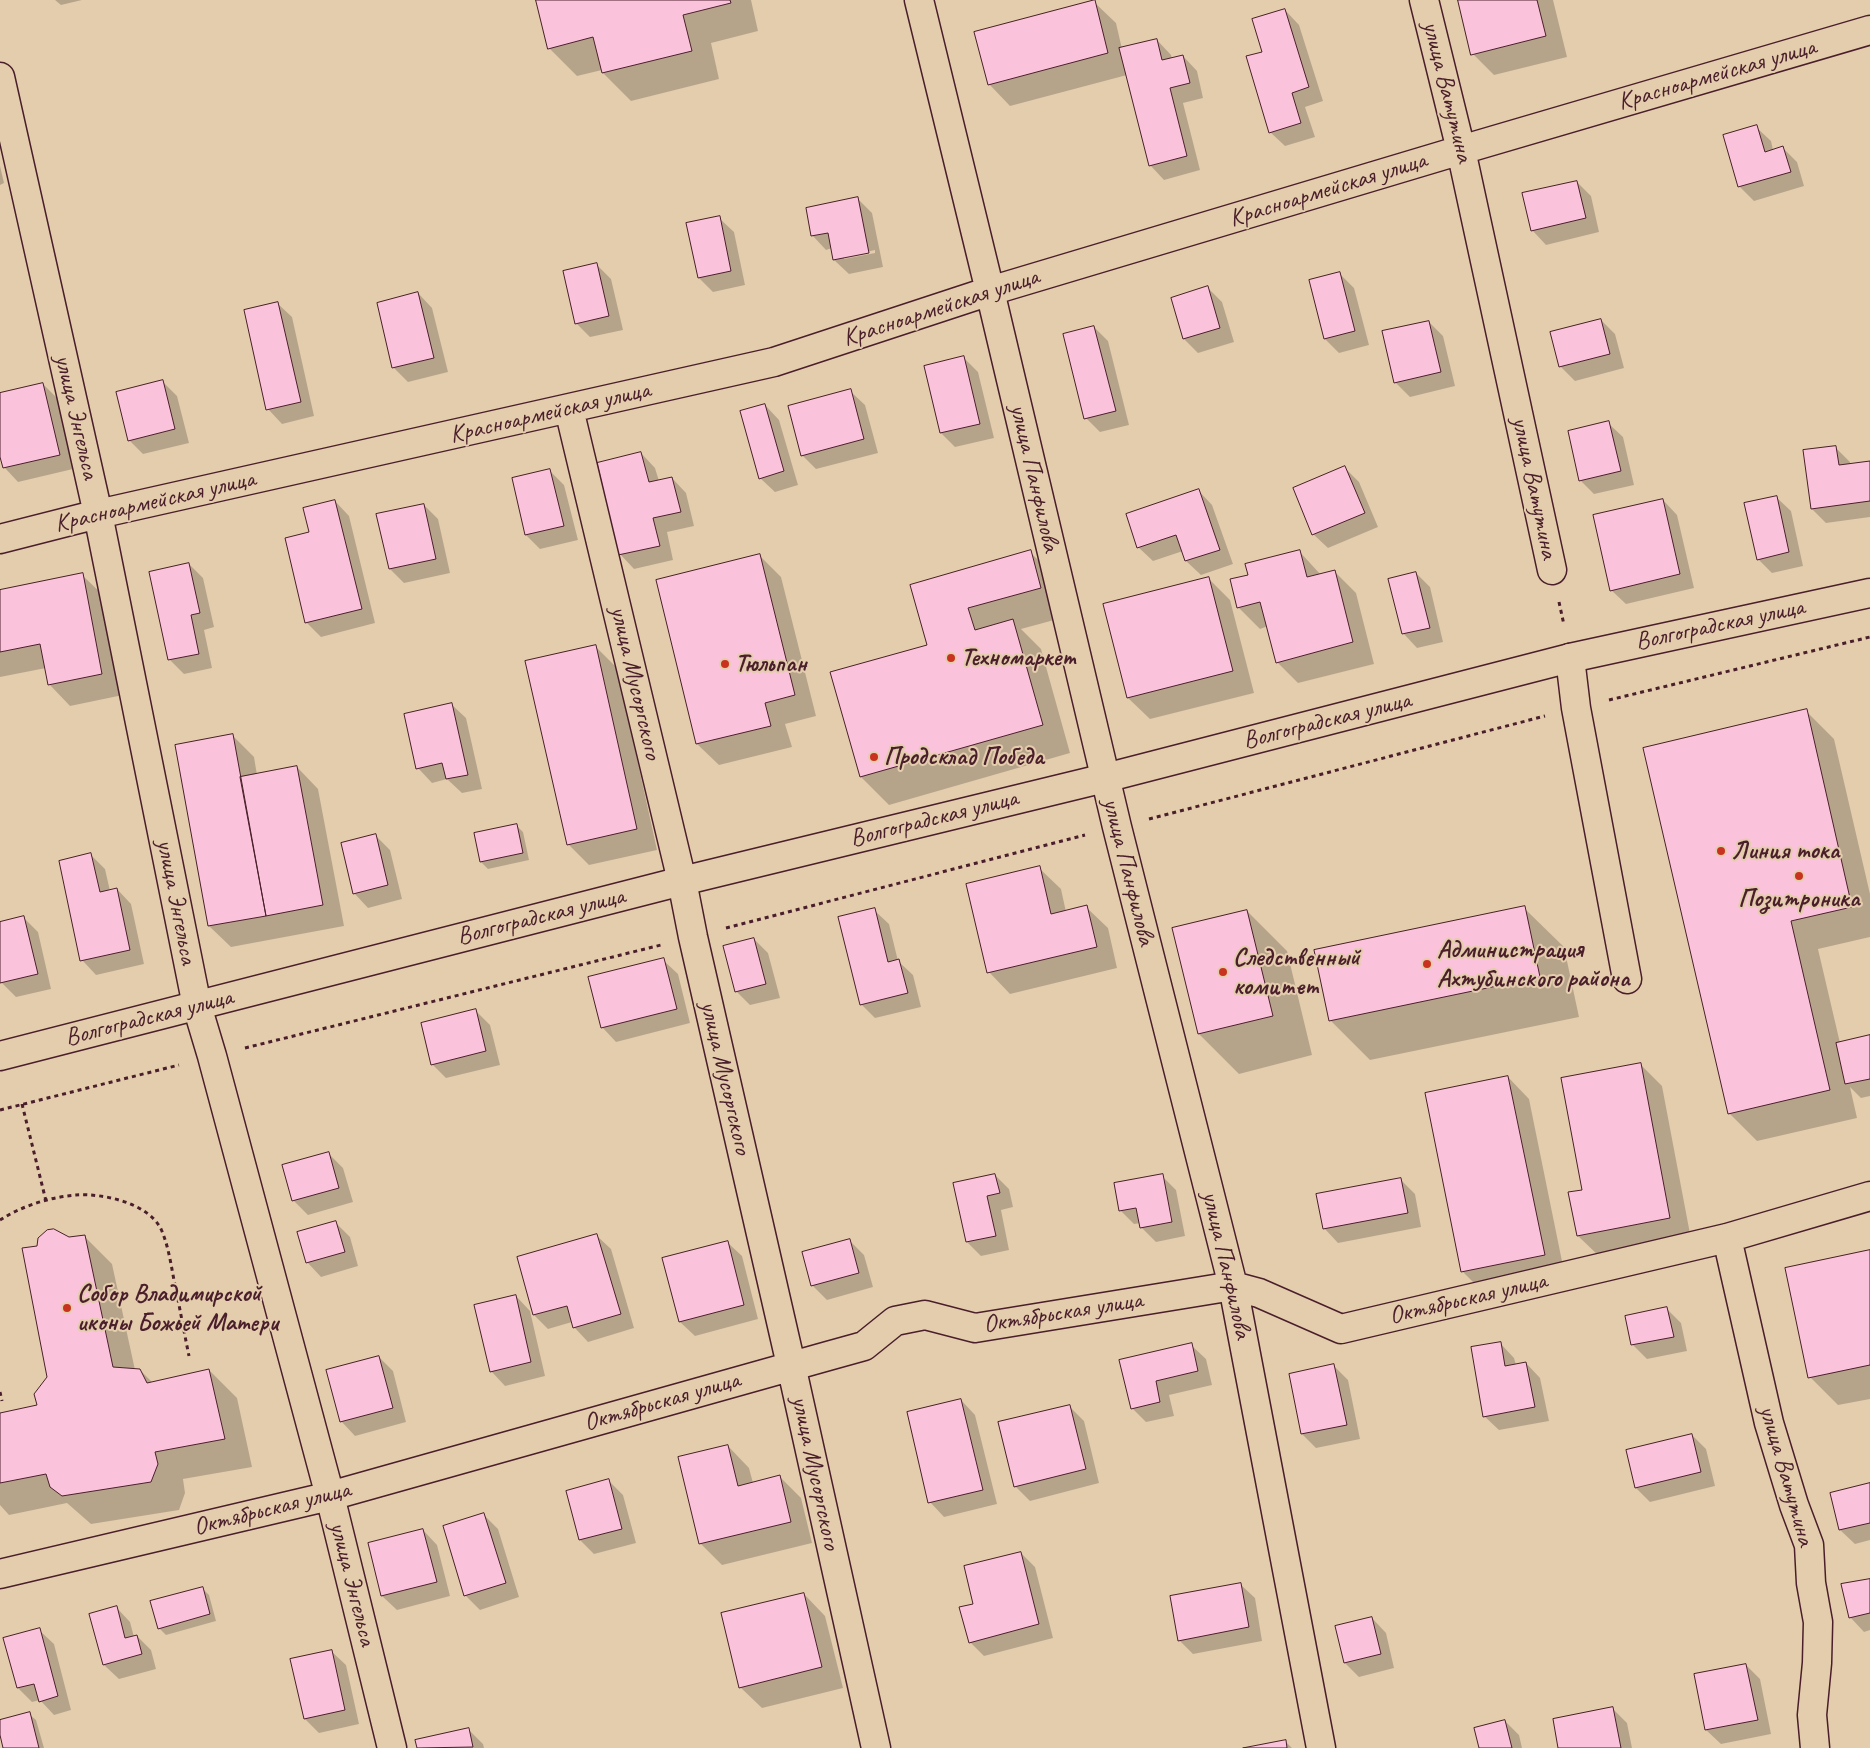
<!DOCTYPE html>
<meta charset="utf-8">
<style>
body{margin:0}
canvas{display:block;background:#e4cdad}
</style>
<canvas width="1870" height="1748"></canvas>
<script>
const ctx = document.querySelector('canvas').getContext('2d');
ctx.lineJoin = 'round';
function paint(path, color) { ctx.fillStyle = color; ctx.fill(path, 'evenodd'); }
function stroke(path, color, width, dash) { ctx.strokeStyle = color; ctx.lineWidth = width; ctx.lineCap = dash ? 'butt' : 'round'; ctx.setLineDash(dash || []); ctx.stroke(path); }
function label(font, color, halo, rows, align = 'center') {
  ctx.font = font + ' Caveat,sans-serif'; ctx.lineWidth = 4; ctx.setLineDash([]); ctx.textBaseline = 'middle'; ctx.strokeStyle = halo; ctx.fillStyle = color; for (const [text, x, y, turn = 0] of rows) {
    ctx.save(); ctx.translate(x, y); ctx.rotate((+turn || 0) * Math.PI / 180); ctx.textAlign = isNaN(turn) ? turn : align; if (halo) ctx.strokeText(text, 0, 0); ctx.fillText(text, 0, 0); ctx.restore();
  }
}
const shadow = new Path2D(`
 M55 0H82L61 5Z
 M537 0H751L758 31 711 43 719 79 631 101 603 73 602 70 577 76 549 48Z
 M1459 0H1553L1567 57 1494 75 1473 54Z
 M1094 2 1116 23 1122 49 1157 40 1171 55 1172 59 1183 56 1197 71 1203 98 1183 103 1200 170 1164 180 1150 165 1127 75 1010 106 989 84Z
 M1285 10 1299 25 1323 101 1305 107 1315 137 1285 146 1270 132 1264 52Z
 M1756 127 1771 141 1773 150 1783 148 1797 162 1804 186 1754 201 1739 186Z
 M0 166 4 183 0 185Z
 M1577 182 1591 196 1599 232 1546 245 1532 230Z
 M858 199 872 213 883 267 849 274 834 260 832 248 826 250 812 235ZM875 250V253L844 259V257Z
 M719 218 734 232 745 285 713 292 699 278Z
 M597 265 611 279 623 330 590 337 576 323Z
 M1340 274 1354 288 1369 345 1339 353 1325 339Z
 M1208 288 1222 302 1234 342 1198 353 1184 339Z
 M418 293 432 308 448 372 408 382 393 367Z
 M277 303 292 317 314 416 282 424 268 409Z
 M1601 320 1615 334 1624 368 1575 381 1560 366Z
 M1429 322 1443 336 1455 386 1410 397 1395 382Z
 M1094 327 1108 341 1129 425 1100 432 1086 418Z
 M964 358 978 372 994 438 955 447 941 433 926 367Z
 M163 382 177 396 189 443 143 454 129 440Z
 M43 384 57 398 73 469 18 482 4 467 0 451V394Z
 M850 391 865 405 878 453 816 469 802 455Z
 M765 405 779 420 798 485 775 492 760 478Z
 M1608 423 1623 437 1634 485 1594 494 1580 480Z
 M1835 447 1850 462V465L1870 463V517L1826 523 1812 509Z
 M641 453 655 468 659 481 672 478 686 493 694 526 667 532 673 560 634 569 620 554Z
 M1345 468 1359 482 1378 527 1328 548 1313 534Z
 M550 471 564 485 578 540 540 549 526 535 513 479Z
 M1198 490 1212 505 1233 564 1201 575 1186 561 1183 551 1153 561 1138 547Z
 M1776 497 1791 511 1803 566 1772 573 1758 559Z
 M1663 500 1677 515 1694 588 1626 604 1611 590Z
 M335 501 349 516 375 623 321 637 306 622 310 533Z
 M424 505 438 519 450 573 404 583 390 569Z
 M1299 551 1321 575 1335 572 1356 593 1374 664 1298 683 1277 662 1268 626 1260 629 1238 607 1249 576Z
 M1030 552 1058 580 1069 616 1021 629 1041 649 1070 753 889 805 861 777 831 673 928 645 911 586Z
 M760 556 781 577 816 716 785 724 792 747 719 765 697 744Z
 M189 564 203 578 214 627 204 630 212 668 184 674 170 660Z
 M1416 573 1430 587 1443 642 1417 648 1403 633Z
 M82 575 104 596 123 695 70 706 49 684 46 668 0 677V591Z
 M1209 579 1230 600 1254 693 1150 719 1128 698 1105 605Z
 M596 647 617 668 657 850 589 865 568 844Z
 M451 704 466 718 482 789 462 793 447 779 432 783 418 768Z
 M1806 711 1834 739 1870 894V937L1818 949 1840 1043 1870 1036V1096L1861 1098 1850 1087 1857 1118 1757 1141 1729 1113Z
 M233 736 254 757 257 775 297 767 318 789 344 926 231 947 209 926Z
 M516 825 523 832 529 860 488 869 481 862Z
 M376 836 390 850 402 899 368 908 354 893Z
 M91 855 105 869 110 891 117 889 131 904 144 964 96 975 82 960Z
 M1039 868 1061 889 1066 912 1086 907 1108 928 1117 968 1010 994 989 972Z
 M1524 908 1564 947 1579 1017 1370 1060 1330 1020Z
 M874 910 889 924 898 961 913 975 921 1007 875 1018 861 1004Z
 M1247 911 1287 951 1312 1055 1239 1074 1199 1034 1174 929Z
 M23 917 38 932 51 989 16 997 1 982 0 976V923Z
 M754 939 768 953 780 998 750 1005 736 991Z
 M663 960 678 974 690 1023 616 1042 602 1027Z
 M476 1011 490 1025 500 1065 446 1078 432 1064Z
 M1640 1064 1662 1086 1691 1239 1600 1257 1578 1236 1570 1193 1584 1191Z
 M1508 1077 1529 1099 1565 1276 1484 1293 1462 1271Z
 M329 1154 343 1168 353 1202 308 1215 293 1200Z
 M995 1175 1009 1189 1013 1207 1001 1210 1009 1250 981 1256 967 1242Z
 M1162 1176 1176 1190 1185 1236 1156 1242 1141 1227V1223L1134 1224 1120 1210Z
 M1401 1180 1415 1194 1421 1227 1338 1243 1324 1228Z
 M336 1223 350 1237 358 1266 321 1277 307 1262Z
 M596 1235 611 1249 634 1328 588 1342 574 1327 572 1322 548 1329 534 1315Z
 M84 1236 112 1264 135 1370H140L153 1383 209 1370 237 1398 252 1467 183 1479 185 1493 179 1510 91 1524 67 1503 9 1515 0 1505V1414L39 1406 48 1377 69 1238Z
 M850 1241 864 1255 873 1287 827 1300 813 1286 804 1253Z
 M727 1242 742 1256 758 1319 695 1336 680 1322Z
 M1870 1251V1399L1838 1405 1810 1377Z
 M516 1296 530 1311 545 1376 505 1386 491 1371Z
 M1667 1309 1681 1323 1687 1351 1647 1359 1632 1344Z
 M1500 1343 1514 1358 1516 1365 1526 1363 1540 1378 1549 1421 1499 1430 1484 1416Z
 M1191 1345 1206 1359 1212 1385 1169 1395 1174 1416 1146 1422 1132 1408 1121 1361Z
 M379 1357 393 1371 406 1422 355 1436 341 1421Z
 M1334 1366 1348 1380 1360 1439 1316 1448 1302 1434Z
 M961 1400 975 1415 997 1504 944 1517 930 1502Z
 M1070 1407 1084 1421 1099 1483 1030 1501 1015 1486Z
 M1692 1435 1706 1449 1715 1486 1650 1502 1636 1488Z
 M728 1446 749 1468 753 1483 780 1477 801 1498 812 1543 722 1565 701 1544Z
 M609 1481 623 1495 636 1543 594 1554 580 1540 567 1491Z
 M1870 1484V1540L1855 1544 1840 1530 1831 1494Z
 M484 1515 498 1529 519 1597 480 1610 465 1595Z
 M423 1530 437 1545 450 1596 397 1610 382 1596Z
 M1021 1553 1035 1567 1053 1638 984 1656 970 1642Z
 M1870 1580V1630L1864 1632 1850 1617Z
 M1240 1584 1255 1598 1262 1641 1193 1654 1179 1640Z
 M202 1588 209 1595 216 1621 166 1635 159 1628Z
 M804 1594 825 1616 843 1688 762 1708 740 1687Z
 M116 1607 130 1622 134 1637 137 1636 151 1650 156 1669 119 1679 104 1665Z
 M1372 1618 1386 1633 1394 1668 1359 1677 1345 1663Z
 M39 1630 54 1644 71 1710 54 1715 40 1700 32 1702 18 1688Z
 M331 1651 346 1665 359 1724 319 1733 305 1719Z
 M1746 1665 1760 1679 1771 1734 1721 1744 1706 1730Z
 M1613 1709 1627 1723 1632 1748H1560Z
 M29 1714 36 1720 44 1748H5L0 1730V1721Z
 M1505 1721 1519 1735 1522 1748H1480Z
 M469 1730 483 1744 484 1748H418L417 1741Z
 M1285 1741 1292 1748H1250Z`);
const building = new Path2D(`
 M536 0H730L731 3 683 15 692 51 602 73 593 37 548 49Z
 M1095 0 1108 53 988 85 974 32Z
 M1458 0H1537L1546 36 1471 55Z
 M1285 9 1309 87 1292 93 1301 123 1269 133 1246 56 1262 52 1252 19Z
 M1157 39 1162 60 1183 55 1190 83 1170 88 1187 156 1149 166 1119 48Z
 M1757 125 1765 152 1783 146 1791 172 1738 187 1723 135Z
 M1577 181 1586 218 1531 231 1522 193Z
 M858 197 869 253 833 260 828 233 811 236 806 208Z
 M720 216 731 271 698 278 686 223Z
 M597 263 609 316 575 324 563 271Z
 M1340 272 1355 331 1324 339 1309 280Z
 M1208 286 1220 328 1183 339 1171 298Z
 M418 292 434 358 392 368 377 303Z
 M278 302 301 402 266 410 244 310Z
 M1601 319 1610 354 1559 367 1550 332Z
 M1429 321 1441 372 1394 383 1382 331Z
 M1094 326 1116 411 1084 419 1063 334Z
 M964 356 980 424 940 433 924 366Z
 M163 380 175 429 128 441 116 392Z
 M43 383 60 455 3 468 0 457V393Z
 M851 389 864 439 801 456 788 406Z
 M765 404 784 471 759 479 740 411Z
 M1609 421 1621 471 1579 481 1568 431Z
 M1836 446 1839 465 1870 461V501L1811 509 1803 450Z
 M641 452 649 482 672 477 681 512 653 518 660 546 618 555 597 463Z
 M1345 466 1365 513 1312 535 1293 488Z
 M550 469 564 526 525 535 512 478Z
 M1199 489 1220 550 1185 561 1176 535 1137 548 1126 514Z
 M1777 496 1789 552 1757 560 1744 503Z
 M1663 499 1680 574 1610 591 1593 515Z
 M335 500 362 609 305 623 285 538 309 532 303 508Z
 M424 504 436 559 389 569 376 514Z
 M1031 550 1041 588 968 608 975 630 1013 619 1043 725 860 777 830 672 927 645 910 585Z
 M1300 550 1307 577 1335 570 1353 642 1276 663 1260 602 1237 608 1230 579 1248 575 1245 564Z
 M760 554 795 695 765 703 771 726 696 744 656 580Z
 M189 563 200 613 191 615 199 654 168 660 149 572Z
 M1416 572 1430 628 1402 634 1388 579Z
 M83 573 102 674 48 685 40 644 0 652V590Z
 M1209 577 1233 671 1127 698 1103 604Z
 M596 645 637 829 567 845 525 661Z
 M452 703 468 775 446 779 442 763 416 769 404 714Z
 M1807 709 1852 907 1791 921 1830 1090 1728 1114 1643 748Z
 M233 734 266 916 208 926 175 745Z
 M297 766 323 905 266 916 240 777Z
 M517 824 523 853 480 862 474 833Z
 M376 834 388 885 353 894 341 843Z
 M91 853 100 892 117 888 130 950 80 961 59 861Z
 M1040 866 1051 914 1087 905 1097 947 987 973 966 884Z
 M1525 906 1540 977 1329 1021 1314 950Z
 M875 908 888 962 899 959 908 993 860 1005 838 917Z
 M1247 910 1273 1016 1198 1034 1172 928Z
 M24 916 38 974 0 983V922Z
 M754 938 766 984 735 992 723 946Z
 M664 958 677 1009 601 1028 588 977Z
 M476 1009 486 1051 431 1065 421 1023Z
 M1870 1035V1079L1845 1084 1836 1043Z
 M1641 1063 1670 1218 1577 1236 1568 1192 1582 1190 1561 1078Z
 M1508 1076 1545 1255 1461 1272 1425 1093Z
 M329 1152 339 1188 292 1201 282 1165Z
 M995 1174 1000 1193 987 1196 996 1236 966 1242 953 1183Z
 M1163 1174 1172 1222 1140 1228 1136 1208 1119 1211 1114 1183Z
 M1401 1178 1408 1213 1323 1229 1316 1194Z
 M336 1221 345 1252 306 1263 297 1232Z
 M54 1229 69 1237 85 1235 113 1367 140 1369 147 1383 209 1369 225 1439 155 1452 158 1464 151 1482 62 1496 50 1487 46 1474 0 1483V1413L37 1405 34 1394 47 1377 22 1248 37 1246 38 1238 47 1230Z
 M597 1234 621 1314 573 1328 567 1306 533 1315 517 1257Z
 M850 1239 859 1273 811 1286 802 1252Z
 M728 1241 744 1305 679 1322 662 1258Z
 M1870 1250V1365L1808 1378 1785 1268Z
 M516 1295 531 1362 490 1372 474 1305Z
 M1667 1307 1674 1337 1631 1345 1625 1316Z
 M1501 1342 1505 1366 1526 1362 1535 1407 1483 1417 1471 1347Z
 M1192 1343 1198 1371 1156 1381 1160 1402 1131 1409 1119 1360Z
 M379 1356 393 1408 340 1422 326 1370Z
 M1334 1364 1347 1425 1301 1434 1289 1374Z
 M961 1399 983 1490 928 1503 907 1412Z
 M1070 1405 1086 1469 1014 1487 998 1422Z
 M1692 1434 1701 1472 1635 1488 1626 1450Z
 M728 1445 738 1486 780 1475 791 1522 699 1544 678 1457Z
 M609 1479 622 1529 579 1540 566 1491Z
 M1870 1483V1523L1839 1530 1830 1493Z
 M484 1513 506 1583 464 1596 443 1526Z
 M423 1529 437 1582 381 1596 368 1543Z
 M1021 1552 1039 1624 969 1643 959 1607 973 1604 964 1566Z
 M1870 1579V1613L1849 1618 1841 1584Z
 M1241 1583 1249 1627 1178 1641 1170 1596Z
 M203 1587 210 1614 158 1629 150 1601Z
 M804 1593 822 1667 739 1688 721 1613Z
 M117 1606 125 1638 137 1635 142 1654 103 1665 89 1614Z
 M1372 1617 1381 1654 1344 1663 1335 1626Z
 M40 1628 58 1696 39 1702 34 1684 17 1688 3 1638Z
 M332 1650 345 1710 304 1719 290 1659Z
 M1746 1664 1758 1720 1705 1730 1694 1674Z
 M1613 1707 1621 1748H1558L1553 1719Z
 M30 1712 39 1748H3L0 1735V1720Z
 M1505 1720 1512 1748H1479L1474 1728Z
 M469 1728 473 1747 417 1748 415 1740Z
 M1286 1740 1287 1748H1243Z`);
const path = new Path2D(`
 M1559 602 1564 625
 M1609 700 1870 637
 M1149 819 1545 716
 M726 928 1085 835
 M245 1048 661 945
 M22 1104 46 1201
 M0 1110 179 1065
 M0 1220C22 1206 50 1197 76 1195 103 1193 148 1203 161 1229 169 1247 171 1266 175 1285 180 1309 184 1332 189 1356
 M0 1392 2 1401`);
const minor = new Path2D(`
 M919 0 990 291 1117 827 1233 1286 1321 1748
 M1424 0 1461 150 1552 570
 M0 77 98 514 197 1006 212 1056 330 1496 392 1748
 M569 409 682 881 693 937 791 1365 876 1748
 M0 539 98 514 774 362 990 291 1461 150 1870 30
 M1570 658 1576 708 1627 979
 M1727 1238 1769 1423 1794 1505 1809 1545 1811 1583 1818 1622 1817 1663 1812 1715 1815 1748
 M0 1574 330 1496 828 1356 864 1346 895 1321 925 1315 975 1328 1233 1286 1259 1293 1341 1329 1727 1238 1870 1196`);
const tertiary = new Path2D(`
 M0 1056 682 881 1105 778 1570 658 1870 593`);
const markers = [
 [951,658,5,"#c8321e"],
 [725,664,5,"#c8321e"],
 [874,757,5,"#c8321e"],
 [1721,851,5,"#c8321e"],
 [1799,876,5,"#c8321e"],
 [1427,964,5,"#c8321e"],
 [1223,972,5,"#c8321e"],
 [67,1308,5,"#c8321e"]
];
const streetNames = [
 ["Красноармейская улица",1717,75,-16],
 ["улица Ватутина",1447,92,76],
 ["Красноармейская улица",1328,190,-17],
 ["Красноармейская улица",941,308,-18],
 ["Красноармейская улица",550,413,-13],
 ["улица Энгельса",76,417,77],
 ["улица Панфилова",1034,478,77],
 ["улица Ватутина",1534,488,78],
 ["Красноармейская улица",155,502,-13],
 ["Волгоградская улица",1720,625,-12],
 ["улица Мусоргского",635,683,77],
 ["Волгоградская улица",1327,721,-14],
 ["Волгоградская улица",934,819,-14],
 ["улица Панфилова",1128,872,76],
 ["улица Энгельса",176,902,79],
 ["Волгоградская улица",541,917,-14],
 ["Волгоградская улица",149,1018,-14],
 ["улица Мусоргского",725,1078,77],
 ["улица Панфилова",1226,1265,77],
 ["Октябрьская улица",1468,1299,-13],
 ["Октябрьская улица",1063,1313,-9],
 ["Октябрьская улица",662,1402,-16],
 ["улица Мусоргского",815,1473,78],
 ["улица Ватутина",1786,1476,74],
 ["Октябрьская улица",272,1509,-14],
 ["улица Энгельса",352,1584,76]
];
const poiNames = [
 ["Техномаркет",961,658],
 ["Тюльпан",735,664],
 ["Продсклад Победа",884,757],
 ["Линия тока",1731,851],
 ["Позитроника",1799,899,"center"],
 ["Администрация",1437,950],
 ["Ахтубинского района",1437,979],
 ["Следственный",1233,958],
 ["комитет",1233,987],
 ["Собор Владимирской",77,1294],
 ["иконы Божьей Матери",77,1323]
];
paint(shadow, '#0003');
paint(building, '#fbc3db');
stroke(building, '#4a1f2b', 1);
stroke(minor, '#4a1f2b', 31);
stroke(tertiary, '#4a1f2b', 31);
stroke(path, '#4a1f2b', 3, [4, 4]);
stroke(minor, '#e4cdad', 28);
stroke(tertiary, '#e4cdad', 28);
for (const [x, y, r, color] of markers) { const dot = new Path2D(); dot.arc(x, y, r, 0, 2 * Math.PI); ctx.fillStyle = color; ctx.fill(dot); stroke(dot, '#e4cdad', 2); }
label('25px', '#4a1f2b', '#e4cdad', streetNames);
label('bold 25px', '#4a1f2b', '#e4cdad', poiNames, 'left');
</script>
